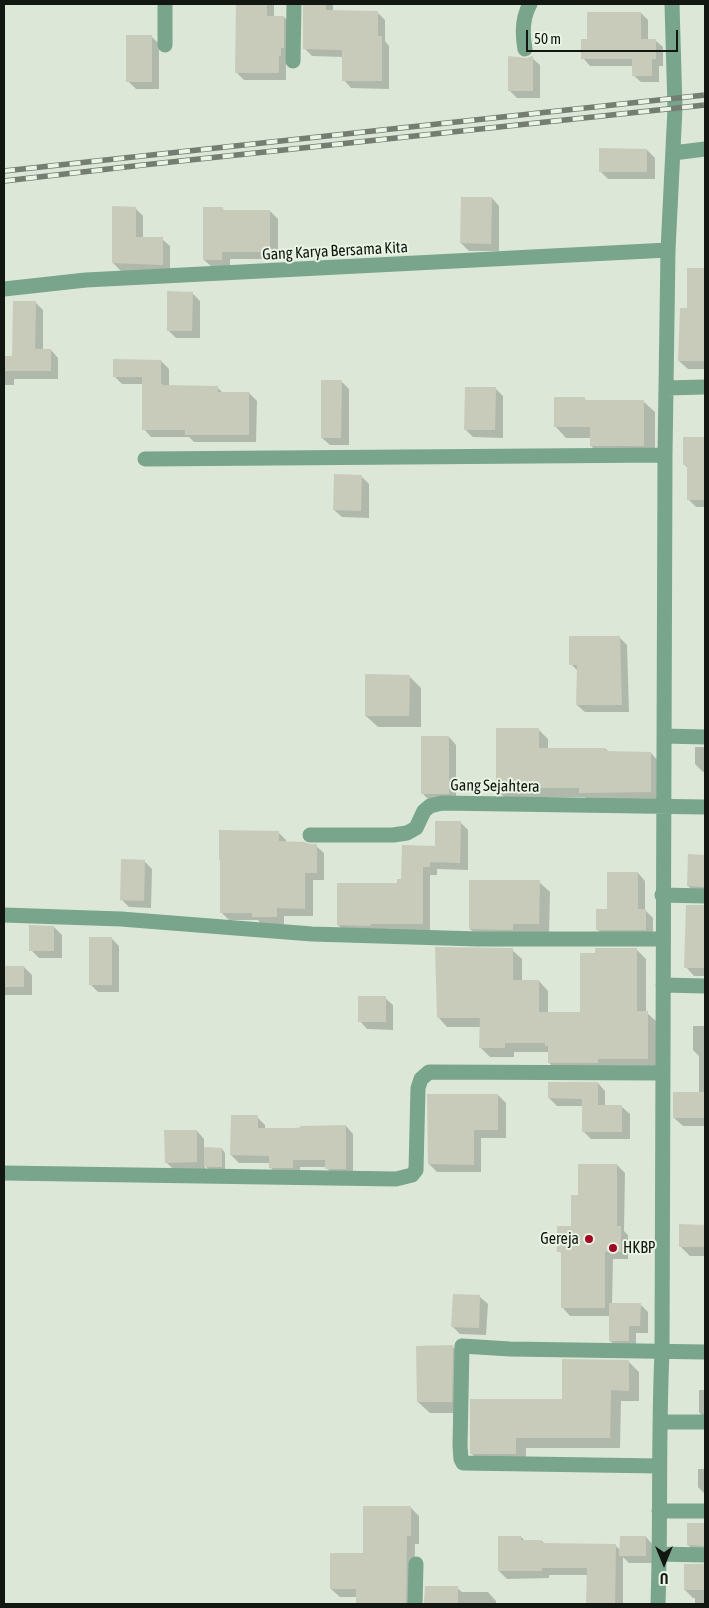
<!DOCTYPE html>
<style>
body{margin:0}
#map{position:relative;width:709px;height:1608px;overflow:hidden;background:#dce7d7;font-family:"Asap Condensed",sans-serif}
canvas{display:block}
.frame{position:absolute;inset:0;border:5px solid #131711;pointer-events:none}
.north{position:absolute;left:639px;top:1538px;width:50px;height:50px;-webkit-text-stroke:4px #e9f4e4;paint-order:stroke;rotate:180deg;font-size:14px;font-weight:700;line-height:20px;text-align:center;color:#131711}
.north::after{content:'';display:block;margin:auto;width:18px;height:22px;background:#131711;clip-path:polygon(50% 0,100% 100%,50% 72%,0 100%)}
.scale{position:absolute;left:526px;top:30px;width:152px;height:22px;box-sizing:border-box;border:2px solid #131711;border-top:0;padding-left:6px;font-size:15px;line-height:18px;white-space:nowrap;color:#131711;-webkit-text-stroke:4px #e9f4e4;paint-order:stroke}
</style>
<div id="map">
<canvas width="709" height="1608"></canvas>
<div class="frame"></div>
<div class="north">U</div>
<div class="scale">50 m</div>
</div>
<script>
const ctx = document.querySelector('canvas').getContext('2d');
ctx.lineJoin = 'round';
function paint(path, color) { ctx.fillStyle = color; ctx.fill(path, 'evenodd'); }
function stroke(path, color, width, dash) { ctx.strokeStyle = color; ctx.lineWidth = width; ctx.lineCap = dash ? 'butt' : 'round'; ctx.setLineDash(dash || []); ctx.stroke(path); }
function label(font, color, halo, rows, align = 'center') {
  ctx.font = font + ' "Asap Condensed",sans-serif'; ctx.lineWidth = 4; ctx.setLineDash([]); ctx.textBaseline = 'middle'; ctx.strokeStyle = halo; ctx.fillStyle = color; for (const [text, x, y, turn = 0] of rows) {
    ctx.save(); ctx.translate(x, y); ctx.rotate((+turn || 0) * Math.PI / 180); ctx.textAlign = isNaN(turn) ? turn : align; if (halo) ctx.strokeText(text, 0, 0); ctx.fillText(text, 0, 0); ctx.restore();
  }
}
const shadow = new Path2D(`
 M237 4H274V17H284L292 25 286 63V80H244L236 72Z
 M305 4H333V11L377 12 385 20V41L389 46V89L351 88 344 80V57L312 56 304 48Z
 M641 13 648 20V40H655L663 47V66H659V82H641L633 75V66H590L583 58 589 40Z
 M151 36 159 44V89H136L128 81Z
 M532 58 540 65V98H517L509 90 526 60Z
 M647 150 655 158V179H608L600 171Z
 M492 198 499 206V251H469L461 243Z
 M135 208 143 216V239H162L170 246V272L121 271 113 263Z
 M222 208 225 211H270L278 219V259H230V267H212L204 260Z
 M689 269H705V369H688L679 361 688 310Z
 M192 293 200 301V338H176L168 330Z
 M35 302 43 310V350H51L58 358V379H14V385H4V357H13Z
 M161 361 169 369V387H217L223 393H249L257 401 256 442H194L189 437H151L144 429V384H122L114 376Z
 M341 381 349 389V445H330L322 438Z
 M495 388 503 396V438L473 437 466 430Z
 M584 398 587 401 644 402 655 412V456H602L591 446V438H566L556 427Z
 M685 439H705V507H696L688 499V468L684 464Z
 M361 476 369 484V518L342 517 334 510Z
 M619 637 627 645 629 712H585L577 705 578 671 571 664Z
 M409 676 421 688V727H378L366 716Z
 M539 730 548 739V749H606L610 753H651L660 763V800L590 802 585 797H548V799H506L497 790Z
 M449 737 456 745V801H430L422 793Z
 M695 747H705V772H703L695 764Z
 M460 822 468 830V870L437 869V875H430V931L346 933 338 925 399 885Z
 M278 832 286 840V843L316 846 324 853V880H313V916H284V924H261L258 920H229L221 912Z
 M689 856H705V895L697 894 688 886Z
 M144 861 152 869 151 908 129 907 121 899Z
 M638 873 645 881V910L653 918V937H605L597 929 609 910Z
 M539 882 550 892 549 934 481 939 470 929Z
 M687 906H705V976H694L686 967Z
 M54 927 62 935V958H39L31 950Z
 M111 938 119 946V992H98L90 984Z
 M512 950 522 959V981H539L548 991V1013H581L637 950 646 959V1012L657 1022 656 1068 559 1072 549 1063V1052H514V1057H490L480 1047 481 1027H447L438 1017Z
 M4 967H24L32 975V995H4Z
 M705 996V1126H683L674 1118 699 1093V1056L693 1050V1026H705Z
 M385 998 393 1005V1030L367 1029 360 1021Z
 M598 1083 605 1091V1107H622L630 1114V1139H591L583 1131 584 1106H557L549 1098Z
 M498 1095 506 1103V1138H481V1172H437L429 1164Z
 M257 1117 265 1125V1129L346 1126 353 1134V1176H334L326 1167H300V1175H278L270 1167V1163H239L231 1155Z
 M197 1131 204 1139V1149H222L225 1153V1170H209L205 1166V1170H174L166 1162Z
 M617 1165 625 1173 624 1231 628 1235V1259H613L612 1304H640L648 1312V1333H636V1349L618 1348 610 1341V1316H570L563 1308V1255L559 1251 572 1227 579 1196Z
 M680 1226H705V1256H690L680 1246Z
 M480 1297 488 1304 486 1335 460 1334 452 1326Z
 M452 1346 464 1358 463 1413H430L418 1402Z
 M628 1361 639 1372V1401H621L620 1448H526V1464H482L471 1453Z
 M699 1390H705V1419L699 1412Z
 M698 1469H705V1494L698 1487Z
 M411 1508 419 1516V1544H415L414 1604H357V1597H340L331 1589Z
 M689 1524H705V1553H696L688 1545Z
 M521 1537 525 1541H542L545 1544 615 1545 621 1551 646 1537 653 1545V1563H629L623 1557V1604H588V1575H549V1578L507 1579 499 1571Z
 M685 1565H705V1604H695V1598H693L685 1590Z
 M426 1588H457L462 1592H488L496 1601V1604H424Z`);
const building = new Path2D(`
 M236 4H267V16H284V48H281V56H279V73H235Z
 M303 4H326V10L378 11V36H382V81H342V50L303 49Z
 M587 12H641V39H656V59H652V76H632V59H581V39H587Z
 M126 35H152V82H126Z
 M508 56 526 58 533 56V91H508Z
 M599 148 647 149V172H599Z
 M461 197H492L491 244 460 243Z
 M112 206 136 207V237H163V265L112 263Z
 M203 207H223V210H270V252H222V260H203Z
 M687 268H705V361H678L680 308H687Z
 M167 291 193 292 192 331H167Z
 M13 301H36L35 349H51V371H4V356H12Z
 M113 359 161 360V384L164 385 218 386V392H249V435H185V430H142V377H113Z
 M321 380H342L341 438H321Z
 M465 387H496L495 430H464Z
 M554 397H585V400H644V446H590V427H554Z
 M683 437H705V500H687V465H683Z
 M334 474 362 475 361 511 333 510Z
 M569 636H620L622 705H576L577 665H569Z
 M365 674 410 675 409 716H365Z
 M496 728H539V748H606V751L651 752V792L579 793V788H539V790H496Z
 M421 736H449V794H421Z
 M435 821H461L460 863 430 862V867H423V924H371V926L337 925V883H397V879H401L402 845 435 846Z
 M219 830 279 831V841L304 842 310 844H317V873H305V909L277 908V917H252V913H220V860H219Z
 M688 854 705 855V887L687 886Z
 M121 859 145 860 144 901 120 900Z
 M607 872H638V909H646V930H596V909H607Z
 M469 880H540L539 924H513V930L469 929Z
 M686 905H705V968H684Z
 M29 925 54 926V951H29Z
 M89 937H112V985H89Z
 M435 947 513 948V980H539V1012H580V953H595V948H637V1011H648V1059H598V1063H548V1046H545V1043H505V1048H479L480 1018H437Z
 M4 966H24V987H4Z
 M358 996H386V1022H358Z
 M548 1082H598V1105H622V1132H582V1099L548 1098Z
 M673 1092H705V1118H673Z
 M427 1094H498V1130H474V1165L428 1164Z
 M231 1115H258V1128H300V1126L346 1125V1169H325V1160H293V1168H269V1156L230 1155Z
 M164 1130H197V1162L165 1163Z
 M204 1147 222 1148V1167H204Z
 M578 1164H617V1226H621V1252H605V1308H561V1252H557V1226H571V1195H578Z
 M679 1224 705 1225V1247H679Z
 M453 1294 480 1295 479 1328 451 1327Z
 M609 1303H641L640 1326H629V1341H609Z
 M453 1345 452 1402H417L416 1346Z
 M562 1359 629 1360V1391L611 1390 610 1438H516V1454H470V1399H562Z
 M363 1506H411V1536H407L406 1604H356V1589H330V1553H363Z
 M687 1523H705V1546L687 1545Z
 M498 1536H521V1540H542V1543L616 1544 615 1604H586L587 1568H542V1571H498Z
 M620 1536H646V1556H619Z
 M684 1564H705V1590H684Z
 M425 1586H458V1604H424Z`);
const minor = new Path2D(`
 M165 4V45
 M525 49C522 33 522 18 530 4
 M293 61 294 4
 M673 153 705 149
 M4 289 86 280 668 250
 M666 388 705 387
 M145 459 665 455
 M664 736 705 737
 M310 835H393L407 833 416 828 424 811 430 806 442 803 705 807
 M662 895 705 896
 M4 915 121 919 312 934 478 939H662
 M663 985 705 986
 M4 1173 396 1179 412 1175 416 1170 418 1088 421 1079 429 1072 663 1073
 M660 1422H705
 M659 1466 463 1463 461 1459 460 1446 462 1346 510 1349 705 1352
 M659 1511H705
 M659 1554 705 1555
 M415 1604 416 1564
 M658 1604C661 1520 658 1436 662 1353L665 455 668 250 675 108 672 4`);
const rail = new Path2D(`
 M4 171 705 95
 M4 181 143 165 705 105`);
const markers = [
 [589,1239,5,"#a30524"],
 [613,1248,5,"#a30524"]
];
const streetNames = [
 ["Gang Karya Bersama Kita",335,251,-3],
 ["Gang Sejahtera",495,786,1]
];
const poiNames = [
 ["Gereja",579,1239],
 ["HKBP",623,1248,"left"]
];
paint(shadow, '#0003');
paint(building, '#c9cbba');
stroke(minor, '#78a58c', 15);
stroke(rail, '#757d72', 5.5);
stroke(rail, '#e9f4e4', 4, [11]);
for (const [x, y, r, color] of markers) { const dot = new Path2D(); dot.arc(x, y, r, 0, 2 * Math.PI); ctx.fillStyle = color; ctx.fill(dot); stroke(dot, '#e9f4e4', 2); }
label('16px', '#131711', '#e9f4e4', streetNames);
label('16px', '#131711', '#e9f4e4', poiNames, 'right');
</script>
